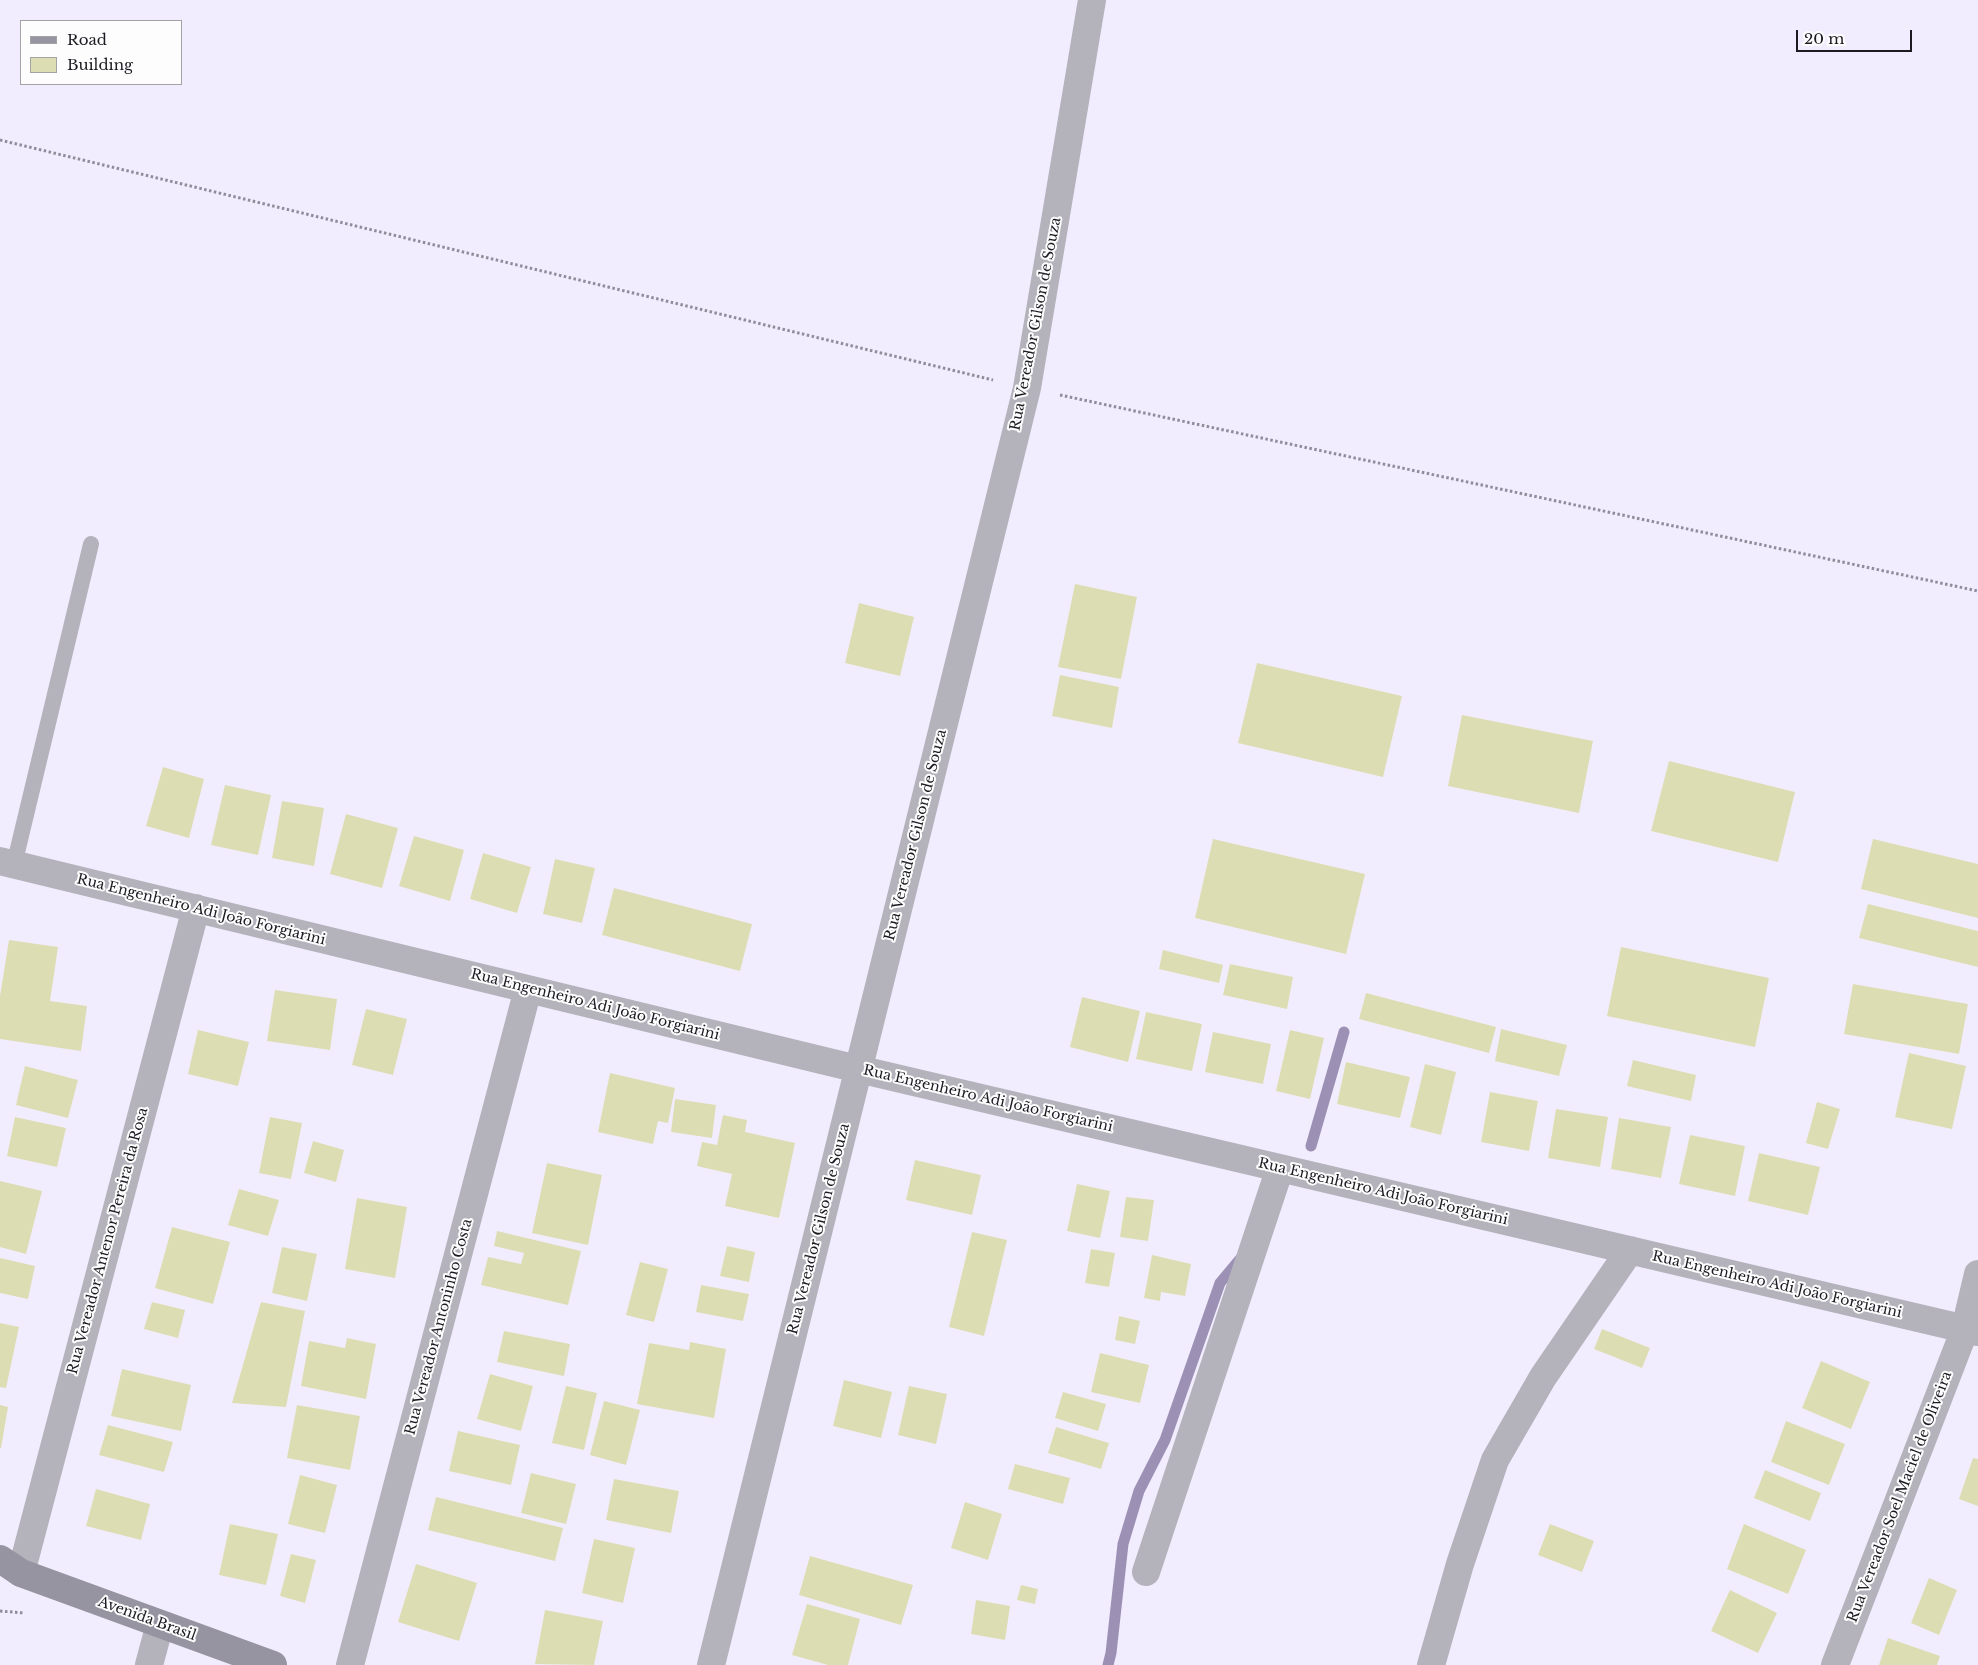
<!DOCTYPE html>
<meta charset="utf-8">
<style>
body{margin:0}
#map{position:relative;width:1978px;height:1665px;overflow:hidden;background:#f2edfe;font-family:"Libre Baskerville",serif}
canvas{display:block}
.legend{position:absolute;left:20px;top:20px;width:162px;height:65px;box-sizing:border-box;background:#fdfdfd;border:1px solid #a3a2a5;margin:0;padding:6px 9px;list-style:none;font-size:15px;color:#1d1a22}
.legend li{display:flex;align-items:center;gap:10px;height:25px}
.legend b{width:25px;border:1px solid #a3a2a5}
.scale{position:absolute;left:1796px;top:30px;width:116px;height:22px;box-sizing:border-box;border:2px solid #1d1a22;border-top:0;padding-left:6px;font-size:15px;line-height:18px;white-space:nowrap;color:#1d1a22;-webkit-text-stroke:4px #fdfdfd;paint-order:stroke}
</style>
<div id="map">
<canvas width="1978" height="1665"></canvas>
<ul class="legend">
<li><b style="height:6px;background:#9794a1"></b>Road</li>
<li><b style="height:14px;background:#ddddb4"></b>Building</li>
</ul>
<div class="scale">20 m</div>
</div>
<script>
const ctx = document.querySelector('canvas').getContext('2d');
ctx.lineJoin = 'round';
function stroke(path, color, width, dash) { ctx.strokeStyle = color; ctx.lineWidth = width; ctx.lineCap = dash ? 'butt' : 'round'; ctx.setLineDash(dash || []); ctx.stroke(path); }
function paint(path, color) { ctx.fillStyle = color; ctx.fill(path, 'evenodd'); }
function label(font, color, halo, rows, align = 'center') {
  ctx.font = font + ' "Libre Baskerville",serif'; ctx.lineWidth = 4; ctx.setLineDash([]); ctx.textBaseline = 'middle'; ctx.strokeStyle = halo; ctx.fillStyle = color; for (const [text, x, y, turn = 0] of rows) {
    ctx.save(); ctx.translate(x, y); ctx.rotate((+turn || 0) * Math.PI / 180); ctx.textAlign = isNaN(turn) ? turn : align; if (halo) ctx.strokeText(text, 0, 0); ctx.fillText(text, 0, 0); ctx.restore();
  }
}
const stream = new Path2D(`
 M1311 1146 1344 1032
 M1108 1665 1111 1653 1123 1544 1139 1491 1165 1440 1220 1283 1241 1258`);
const building = new Path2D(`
 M1075 584 1137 597 1121 679 1058 667Z
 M859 603 914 617 900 676 845 663Z
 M1257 663 1402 696 1383 777 1238 743Z
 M1060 675 1119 687 1112 728 1052 716Z
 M1462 715 1593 741 1579 813 1448 786Z
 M1669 761 1795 792 1778 862 1651 831Z
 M163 767 204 779 189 838 146 826Z
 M225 785 271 795 258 855 211 845Z
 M282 801 324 808 314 866 272 858Z
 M346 814 398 828 382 888 330 874Z
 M414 836 464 850 450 901 399 886Z
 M1213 839 1365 874 1346 954 1195 918Z
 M1873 839 1978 864V918L1861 889Z
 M483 853 531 867 517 913 470 899Z
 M555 859 595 868 582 923 543 914Z
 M614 888 752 924 740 971 602 935Z
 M1868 904 1978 931V967L1859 938Z
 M9 940 58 947 50 1001 87 1006 81 1051 0 1039V996Z
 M1621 947 1769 978 1755 1047 1607 1016Z
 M1163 950 1223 965 1219 983 1159 969Z
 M1230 964 1293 977 1287 1009 1223 995Z
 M1853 984 1968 1004 1959 1054 1844 1034Z
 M275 990 337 999 330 1050 267 1041Z
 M1366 993 1496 1027 1489 1053 1359 1019Z
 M1082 997 1140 1011 1128 1062 1070 1047Z
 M366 1009 407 1019 393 1075 352 1065Z
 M1146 1012 1202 1024 1192 1071 1136 1059Z
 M1501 1029 1567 1045 1559 1076 1495 1061Z
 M198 1030 249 1042 238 1086 188 1074Z
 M1290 1030 1324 1038 1310 1099 1276 1091Z
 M1213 1032 1271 1044 1263 1084 1205 1072Z
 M1909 1053 1966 1066 1952 1129 1895 1117Z
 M1633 1060 1696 1075 1691 1101 1627 1086Z
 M1346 1062 1410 1077 1400 1118 1337 1104Z
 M1425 1064 1456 1072 1441 1135 1410 1127Z
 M25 1066 78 1080 68 1118 16 1105Z
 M610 1073 675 1088 668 1123 658 1121 653 1144 598 1132Z
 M1490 1092 1538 1101 1529 1151 1481 1142Z
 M675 1099 716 1105 712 1138 671 1132Z
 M1817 1102 1840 1109 1828 1149 1806 1143Z
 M1556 1109 1608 1117 1600 1167 1548 1158Z
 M723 1115 747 1120 745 1132 795 1143 779 1218 725 1206 732 1174 697 1166 702 1142 717 1145Z
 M15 1117 66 1128 57 1167 7 1156Z
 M270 1117 302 1123 291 1179 259 1173Z
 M1619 1118 1671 1127 1661 1178 1611 1169Z
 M1690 1135 1745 1146 1735 1196 1679 1184Z
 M313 1141 344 1150 336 1182 304 1173Z
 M1759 1153 1820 1167 1808 1215 1748 1201Z
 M915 1160 981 1175 972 1215 906 1200Z
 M547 1163 602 1175 588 1245 532 1233Z
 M0 1181 42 1191 26 1254 0 1247Z
 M1077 1184 1110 1191 1100 1238 1067 1231Z
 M239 1189 279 1200 268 1236 228 1225Z
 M1126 1197 1154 1200 1148 1241 1120 1237Z
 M357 1198 407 1207 395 1278 345 1269Z
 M172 1227 230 1242 213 1304 155 1288Z
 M497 1231 581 1251 568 1305 481 1285 488 1257 521 1264 524 1253 494 1246Z
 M972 1232 1007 1240 984 1336 949 1327Z
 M727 1246 755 1252 749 1282 720 1276Z
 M282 1247 317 1254 307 1301 272 1293Z
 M1091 1249 1115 1253 1109 1287 1085 1283Z
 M1152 1255 1191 1264 1185 1296 1161 1292 1160 1301 1144 1298Z
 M0 1258 35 1266 28 1299 0 1293Z
 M640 1262 668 1269 654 1322 626 1315Z
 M701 1285 749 1294 743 1321 696 1312Z
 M152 1302 185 1310 178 1338 144 1329Z
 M261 1302 305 1311 286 1407 232 1403Z
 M1119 1316 1140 1321 1135 1344 1115 1340Z
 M0 1323 19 1327 6 1388 0 1387Z
 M1602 1329 1650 1348 1642 1368 1594 1349Z
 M504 1331 570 1344 564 1376 497 1362Z
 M347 1338 376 1344 366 1399 301 1386 309 1341 345 1348Z
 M690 1342 726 1349 714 1418 637 1404 649 1343 689 1350Z
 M1100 1353 1149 1365 1140 1403 1091 1392Z
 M1821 1361 1870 1382 1851 1429 1802 1408Z
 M122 1369 191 1385 181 1431 111 1416Z
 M490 1374 533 1386 521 1431 477 1419Z
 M844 1380 892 1392 881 1438 833 1426Z
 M566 1386 597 1393 584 1450 552 1443Z
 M909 1386 947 1394 936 1444 898 1435Z
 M1063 1392 1106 1404 1098 1431 1055 1418Z
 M604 1401 640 1410 626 1465 590 1455Z
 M0 1405 8 1407 1 1448H0Z
 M297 1405 360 1416 350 1470 287 1458Z
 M1786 1421 1845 1444 1829 1485 1771 1462Z
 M108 1425 173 1442 164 1472 99 1455Z
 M1056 1427 1109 1443 1101 1469 1048 1453Z
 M458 1431 520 1445 511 1485 449 1471Z
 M1973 1458 1978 1459V1506L1959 1499Z
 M1015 1464 1070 1478 1063 1504 1008 1489Z
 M1765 1470 1821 1493 1810 1521 1754 1498Z
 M531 1473 576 1484 566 1524 521 1513Z
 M300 1475 337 1485 325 1533 288 1524Z
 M614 1479 679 1491 671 1533 606 1520Z
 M96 1489 150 1504 141 1540 86 1526Z
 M436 1497 563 1528 555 1561 428 1530Z
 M965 1502 1002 1514 988 1560 951 1548Z
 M230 1524 278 1534 266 1585 219 1575Z
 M1550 1524 1594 1541 1582 1572 1538 1555Z
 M1744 1524 1806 1550 1788 1594 1727 1569Z
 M594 1539 635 1548 623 1603 582 1593Z
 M291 1554 316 1560 305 1603 280 1596Z
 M810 1556 913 1585 901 1625 799 1595Z
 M416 1564 477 1583 459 1641 398 1622Z
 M1929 1578 1957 1590 1939 1635 1911 1623Z
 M1021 1585 1038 1589 1035 1604 1017 1600Z
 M1730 1590 1777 1613 1758 1653 1711 1631Z
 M976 1600 1010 1606 1005 1640 971 1634Z
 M807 1604 860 1619 848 1665H828L792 1655Z
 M545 1610 603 1621 594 1665 535 1664Z
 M1888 1638 1940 1656 1937 1665H1879Z`);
const path = new Path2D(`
 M0 140 993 380
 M1060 395 1978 591
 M0 1611 24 1613`);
const lane = new Path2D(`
 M14 865 91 544`);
const street = new Path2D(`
 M0 861 858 1069 1978 1332
 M1146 1572 1280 1168
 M21 1573 196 908
 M149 1665 160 1624
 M350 1665 528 989
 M711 1665 1027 388 1092 0
 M1431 1665 1460 1564 1495 1460 1543 1377 1630 1250
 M1835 1665 1965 1329 1978 1274`);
const secondary = new Path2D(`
 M0 1559 21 1573 273 1665`);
const streetNames = [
 ["Rua Vereador Gilson de Souza",1036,324,-79],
 ["Rua Vereador Gilson de Souza",916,835,-76],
 ["Rua Engenheiro Adi João Forgiarini",201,910,14],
 ["Rua Engenheiro Adi João Forgiarini",595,1005,14],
 ["Rua Engenheiro Adi João Forgiarini",988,1099,13],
 ["Rua Engenheiro Adi João Forgiarini",1383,1192,13],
 ["Rua Vereador Gilson de Souza",819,1229,-76],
 ["Rua Vereador Antenor Pereira da Rosa",108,1241,-75],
 ["Rua Engenheiro Adi João Forgiarini",1777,1285,13],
 ["Rua Vereador Antoninho Costa",439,1327,-75],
 ["Rua Vereador Soel Maciel de Oliveira",1900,1497,-69],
 ["Avenida Brasil",147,1619,20]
];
stroke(stream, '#9c91b5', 11);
paint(building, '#ddddb4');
stroke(path, '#908c99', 3, [2.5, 2.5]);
stroke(lane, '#b4b2bb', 16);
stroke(street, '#b4b2bb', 28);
stroke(secondary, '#9794a1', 28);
label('14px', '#1d1a22', '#fdfdfd', streetNames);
</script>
